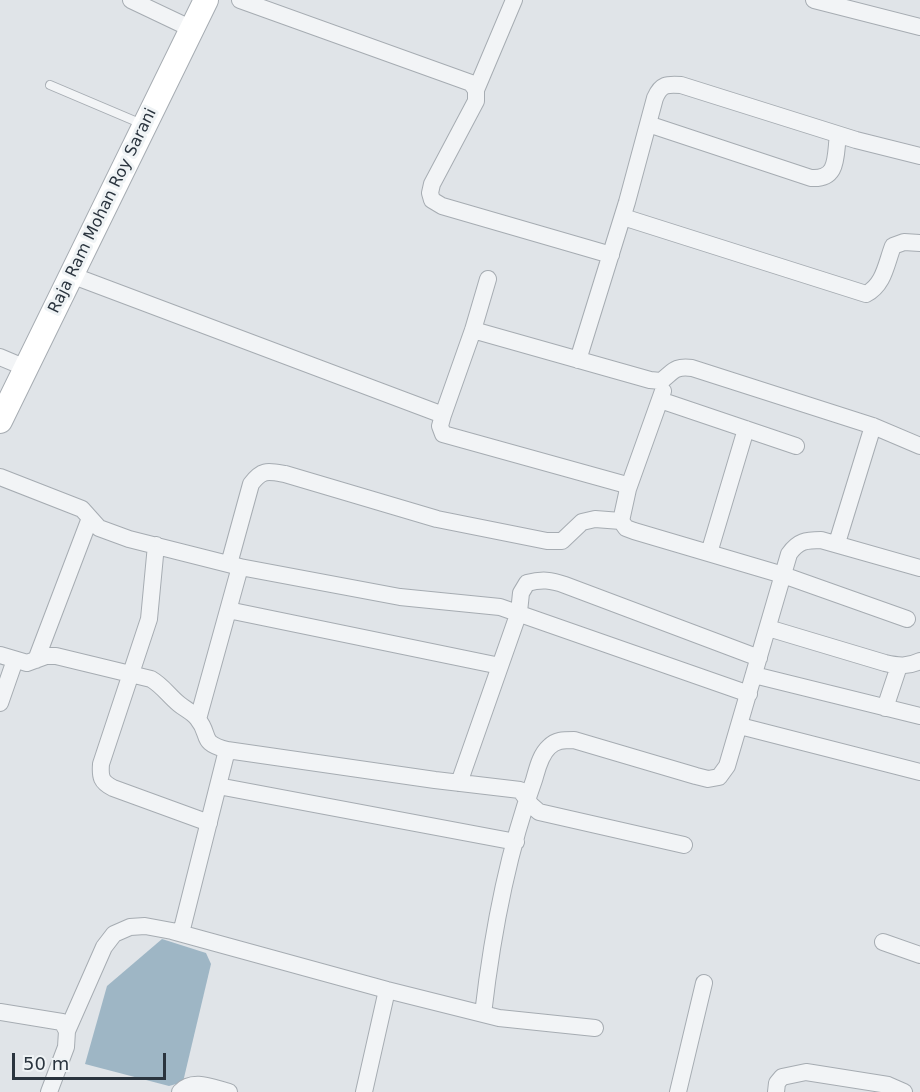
<!DOCTYPE html>
<style>
body{margin:0}
#map{position:relative;width:920px;height:1092px;overflow:hidden;background:#e0e4e8;font-family:"DejaVu Sans",sans-serif}
canvas{display:block}
.scale{position:absolute;left:12px;top:1053px;width:154px;height:27px;box-sizing:border-box;border:3px solid #2a343e;border-top:0;padding-left:8px;font-size:18px;line-height:21px;white-space:nowrap;color:#2a343e;-webkit-text-stroke:4px #eff3f5;paint-order:stroke}
</style>
<div id="map">
<canvas width="920" height="1092"></canvas>
<div class="scale">50 m</div>
</div>
<script>
const ctx = document.querySelector('canvas').getContext('2d');
ctx.lineJoin = 'round';
function paint(path, color) { ctx.fillStyle = color; ctx.fill(path, 'evenodd'); }
function stroke(path, color, width, dash) { ctx.strokeStyle = color; ctx.lineWidth = width; ctx.lineCap = dash ? 'butt' : 'round'; ctx.setLineDash(dash || []); ctx.stroke(path); }
function label(font, color, halo, rows, align = 'center') {
  ctx.font = font + ' "DejaVu Sans",sans-serif'; ctx.lineWidth = 6; ctx.setLineDash([]); ctx.textBaseline = 'middle'; ctx.strokeStyle = halo; ctx.fillStyle = color; for (const [text, x, y, turn = 0] of rows) {
    ctx.save(); ctx.translate(x, y); ctx.rotate((+turn || 0) * Math.PI / 180); ctx.textAlign = isNaN(turn) ? turn : align; if (halo) ctx.strokeText(text, 0, 0); ctx.fillText(text, 0, 0); ctx.restore();
  }
}
const water = new Path2D(`
 M162 939 206 953 211 964 183 1082 169 1086 85 1064 107 986Z`);
const lane = new Path2D(`
 M50 85 142 124`);
const street = new Path2D(`
 M131 0 192 29
 M240 0 471 83 476 90V101L432 184 430 193 432 200 442 206 611 255
 M814 0 920 27
 M476 90 514 0
 M648 124 811 178C839 180 835 156 838 135
 M623 217 866 294C884 285 886 264 893 246L904 242 920 243
 M71 275 443 415
 M488 279 473 330 443 415 440 426 443 434 623 484 628 489 621 521 626 528 634 531 783 575 907 619
 M473 330 650 380 661 381C674 371 674 366 692 368L873 426 920 446
 M0 357 26 368
 M578 360 627 202 655 98C661 84 667 84 681 85L856 140 920 156
 M660 400 796 446
 M0 477 82 509 99 528 129 539 240 567 400 597 500 607 749 694
 M628 489 663 391
 M837 543 873 426
 M156 545 149 619 101 764C100 777 101 782 113 788L209 823
 M709 553 746 429
 M229 564 251 484C262 469 268 471 285 474L437 519 547 541H562L582 522 595 519 621 521
 M228 610 500 666
 M768 628 885 663C898 666 908 667 920 661
 M0 655 27 663 46 656H56L151 679C163 686 168 695 179 704 185 709 192 712 197 718 212 736 198 742 227 750L435 780 520 790 531 805 539 812 684 845
 M36 660 90 518
 M754 675 920 716
 M0 703 15 660
 M885 708 899 666
 M198 719 240 567
 M740 726 920 772
 M459 783 519 612 521 593 527 583C542 579 551 580 565 585L759 658
 M218 786 516 842
 M181 933 227 750
 M883 942 920 955
 M0 1012 62 1022 67 1031 66 1047 49 1092
 M483 1014C492 936 507 854 534 780 537 770 540 755 549 747 556 740 563 740 574 740L696 776 708 779 719 777 727 766 789 554C798 541 806 540 821 540L920 568
 M67 1031 104 947 114 934 130 927 145 926 172 931 387 990 499 1018 595 1028
 M180 1092C193 1078 213 1088 229 1092
 M364 1092 387 990
 M678 1092 704 983
 M776 1092 777 1083 782 1077 806 1072 888 1085 904 1092`);
const secondary = new Path2D(`
 M0 421 206 0`);
const streetNames = [
 ["Raja Ram Mohan Roy Sarani",103,211,-64]
];
paint(water, '#9eb6c5');
stroke(lane, '#a6acb2', 10);
stroke(street, '#a6acb2', 18);
stroke(secondary, '#a6acb2', 26);
stroke(lane, '#f2f4f6', 8);
stroke(street, '#f2f4f6', 16);
stroke(secondary, '#fff', 24);
label('16px', '#2a343e', '#eff3f5', streetNames);
</script>
